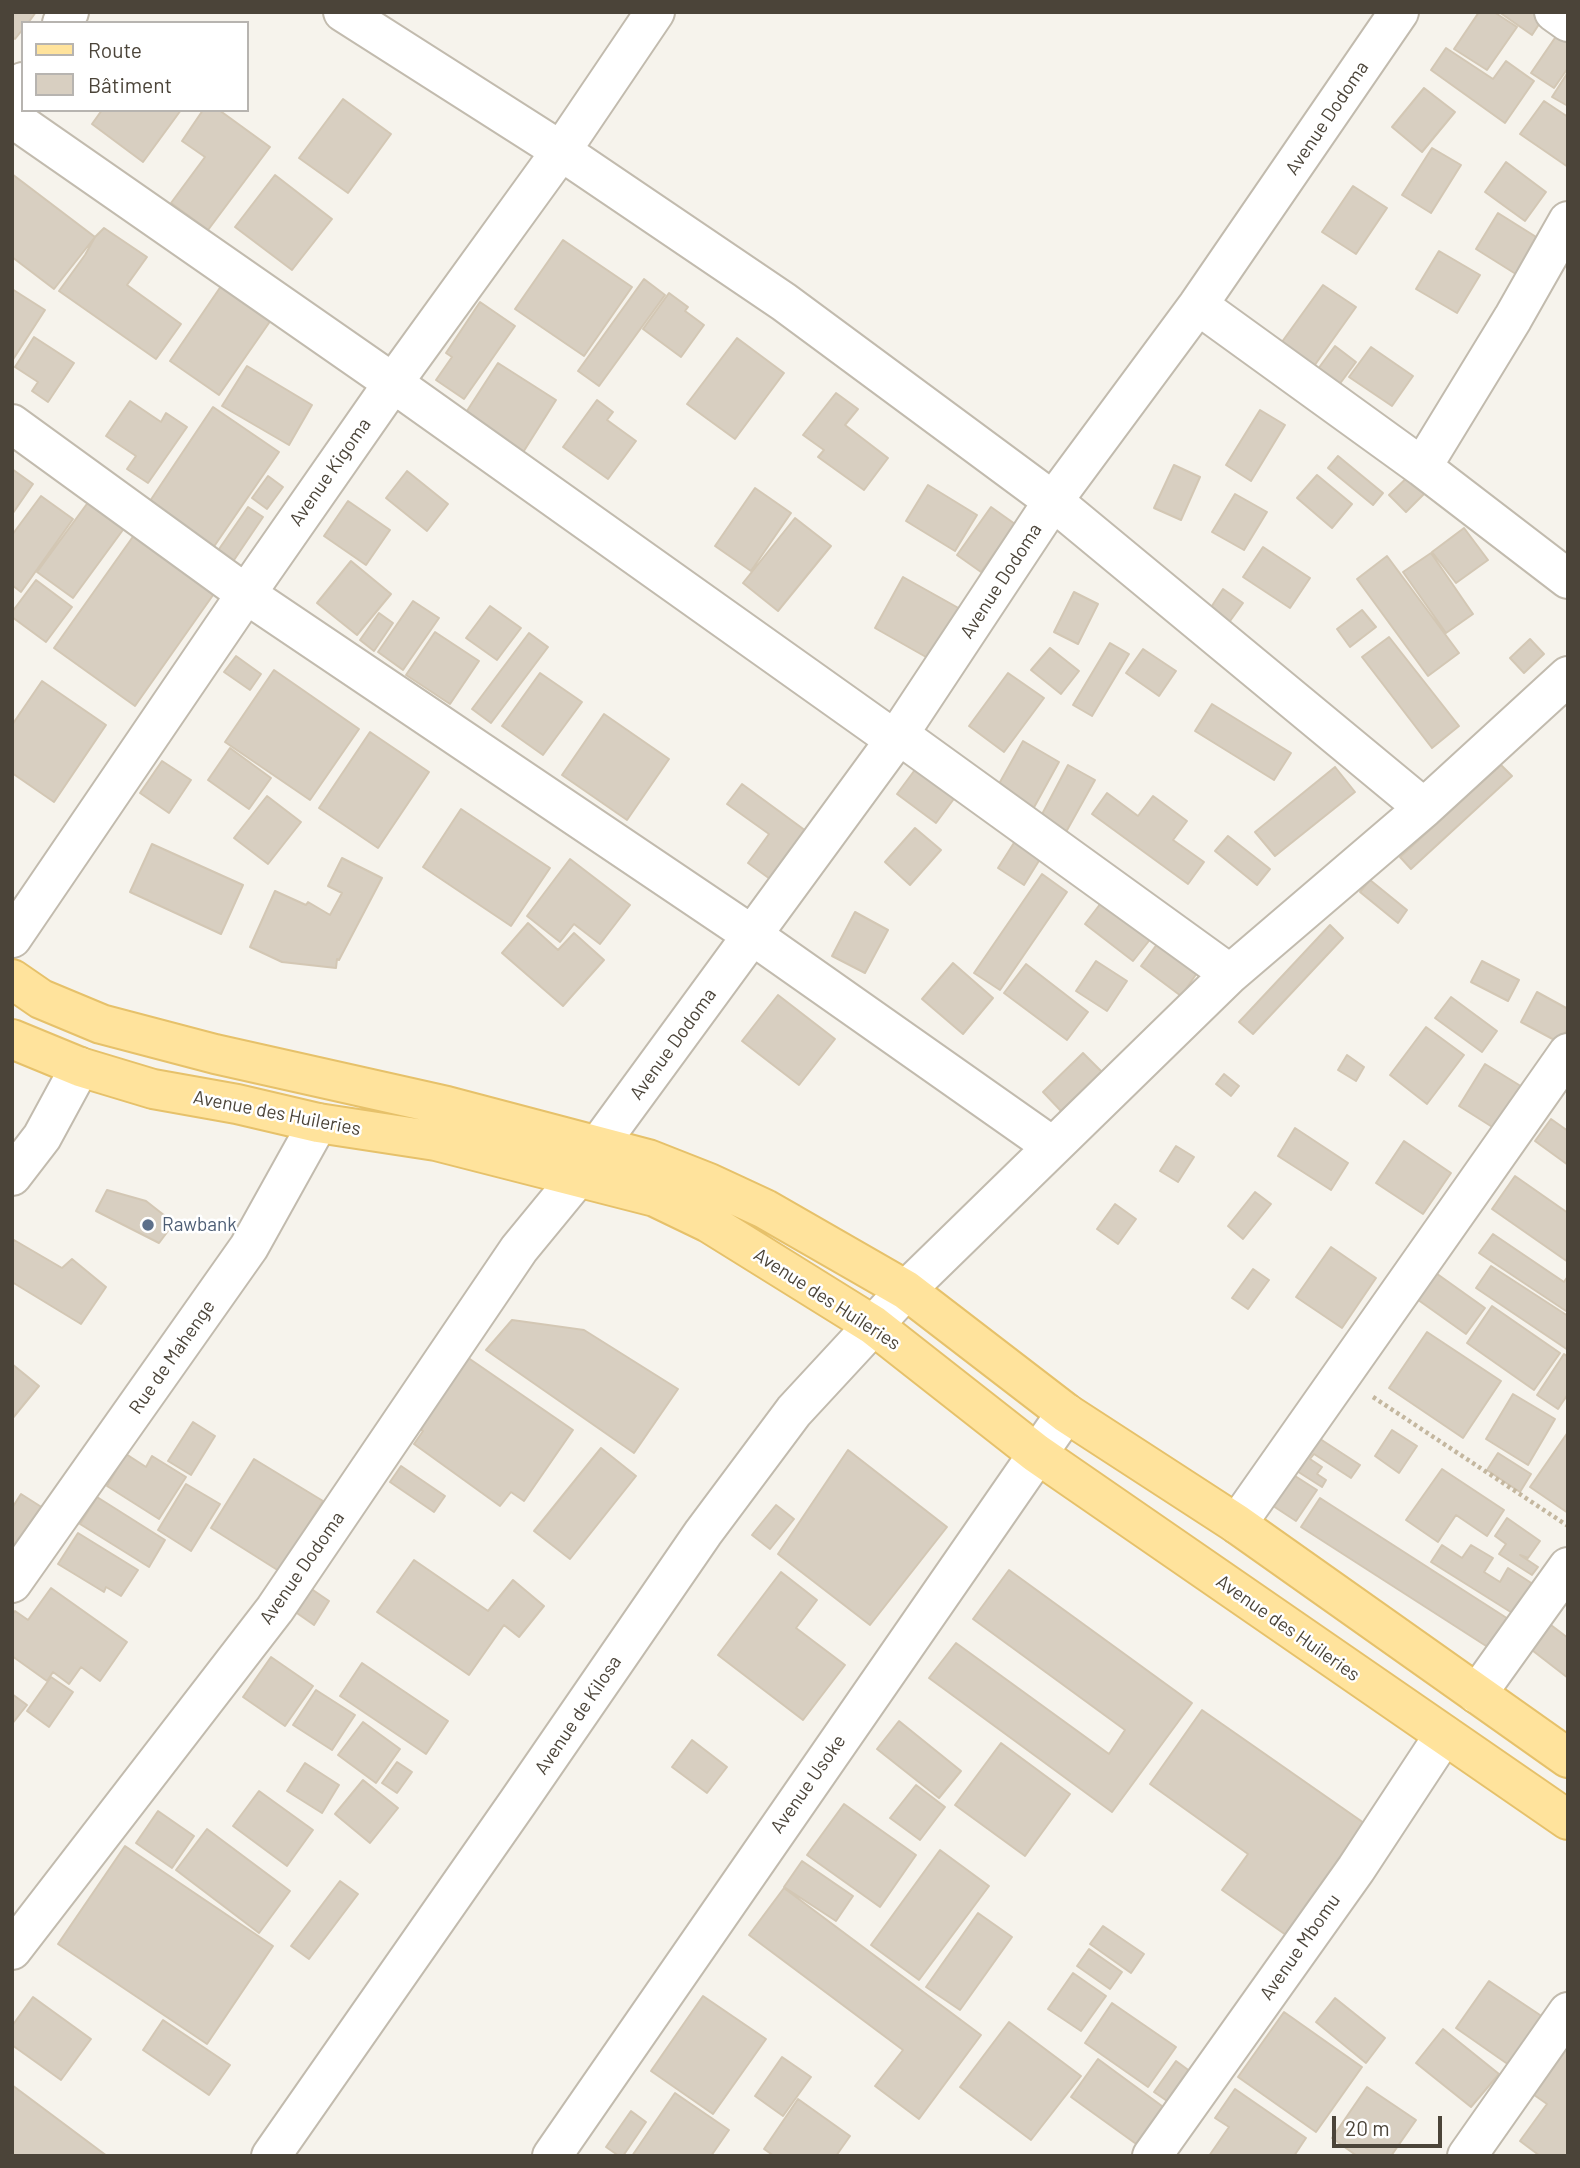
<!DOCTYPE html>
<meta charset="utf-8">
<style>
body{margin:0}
#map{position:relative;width:1580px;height:2168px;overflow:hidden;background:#f6f3ec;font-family:Barlow,sans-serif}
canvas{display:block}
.frame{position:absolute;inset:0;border:14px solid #4b4439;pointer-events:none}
.legend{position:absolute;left:21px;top:21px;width:228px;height:91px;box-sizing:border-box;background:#fff;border:2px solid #b7b4b0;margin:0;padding:9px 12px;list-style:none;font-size:21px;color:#4b4439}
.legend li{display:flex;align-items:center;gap:14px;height:35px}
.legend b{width:35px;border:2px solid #b7b4b0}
.scale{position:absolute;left:1332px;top:2116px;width:110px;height:32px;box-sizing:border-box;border:4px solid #4b4439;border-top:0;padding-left:9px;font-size:21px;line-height:24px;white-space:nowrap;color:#4b4439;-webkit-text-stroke:5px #fff;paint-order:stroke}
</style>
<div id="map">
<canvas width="1580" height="2168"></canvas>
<div class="frame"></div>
<ul class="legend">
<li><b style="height:9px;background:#ffe39c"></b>Route</li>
<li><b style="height:19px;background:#d8cfc1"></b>Bâtiment</li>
</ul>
<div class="scale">20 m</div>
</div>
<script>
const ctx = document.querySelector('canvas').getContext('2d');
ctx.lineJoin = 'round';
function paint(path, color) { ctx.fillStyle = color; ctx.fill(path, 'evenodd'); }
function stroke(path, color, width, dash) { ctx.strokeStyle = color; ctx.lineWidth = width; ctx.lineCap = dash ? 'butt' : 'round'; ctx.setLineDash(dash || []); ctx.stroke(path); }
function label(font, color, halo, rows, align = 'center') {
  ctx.font = font + ' Barlow,sans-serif'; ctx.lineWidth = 5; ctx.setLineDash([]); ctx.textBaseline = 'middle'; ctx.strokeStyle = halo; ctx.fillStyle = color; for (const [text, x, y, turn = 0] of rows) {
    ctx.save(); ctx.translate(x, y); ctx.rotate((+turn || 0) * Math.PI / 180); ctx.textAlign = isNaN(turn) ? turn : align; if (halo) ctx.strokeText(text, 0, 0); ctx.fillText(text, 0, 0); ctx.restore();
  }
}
const building = new Path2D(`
 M12 12H36L28 23H23V29L15 39 12 37Z
 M1479 12H1494L1517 27 1487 70 1454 49Z
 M1499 12H1541L1545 15 1532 35Z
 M1559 32 1568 38V68L1554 88 1531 73Z
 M1446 48 1493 79 1506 61 1534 81 1505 123 1431 70Z
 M1568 72V106L1552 97Z
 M1424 88 1455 112 1422 152 1392 127Z
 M343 99 391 134 348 193 299 158Z
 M1544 101 1568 117V167L1520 134Z
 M102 110H181L143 162 92 124Z
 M203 110H219L270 147 208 230 171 203 205 157 182 141Z
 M1432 148 1461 165 1431 213 1402 195Z
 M1506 162 1546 192 1525 221 1485 192Z
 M12 174 95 237 54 289 12 257Z
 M275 175 332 219 292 270 235 227Z
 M1353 186 1387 208 1356 254 1322 232Z
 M1498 213 1541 240 1519 276 1476 249Z
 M104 228 147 257 127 285 181 324 156 359 59 291 85 255 95 237Z
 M563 240 632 287 584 356 515 309Z
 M1439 251 1480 275 1457 313 1416 289Z
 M230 273 280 307 219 395 170 361Z
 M644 279 665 295 599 386 578 371Z
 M1323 285 1356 307 1312 369 1279 346Z
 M12 289 45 310 12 361Z
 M669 293 688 307 685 311 704 325 681 357 643 329Z
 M480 302 515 326 464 399 436 380 452 357 446 353Z
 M34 337 74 363 48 402 32 391 38 382 15 367Z
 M737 338 784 373 735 439 687 404Z
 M1335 346 1356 362 1330 397 1309 381Z
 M1371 347 1413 376 1392 406 1349 377Z
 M498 363 556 400 522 454 463 417Z
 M247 366 312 405 289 445 222 406Z
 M836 393 858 409 845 425 888 458 864 490 818 457 824 450 803 435Z
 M597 400 613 412 607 420 636 441 608 479 563 447Z
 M130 401 161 422 166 413 187 427 148 483 127 469 136 456 106 436Z
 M213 407 279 452 213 548 148 504Z
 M1260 410 1285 425 1251 481 1226 465Z
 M1338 456 1383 493 1373 505 1328 468Z
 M1174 465 1200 477 1181 520 1154 508Z
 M1417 468 1434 484 1406 512 1389 495Z
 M12 469 33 484 13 513H12Z
 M407 471 448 504 427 531 386 498Z
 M1317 475 1352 504 1332 528 1297 498Z
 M268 476 283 487 267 509 252 498Z
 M928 485 977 515 955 551 906 521Z
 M755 488 791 513 751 571 715 546Z
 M1235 494 1267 512 1244 550 1212 532Z
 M41 496 73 519 21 592 12 585V535Z
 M92 497 128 523 73 598 37 572Z
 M348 501 390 530 366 565 324 536Z
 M248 507 263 517 232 563 217 552Z
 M991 507 1015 524 981 572 957 555Z
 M795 518 831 546 778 611 743 583Z
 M1464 528 1488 560 1456 583 1432 552Z
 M137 531 218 588 135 706 54 648Z
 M1263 547 1310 578 1290 608 1243 577Z
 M1431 553 1473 614 1446 633 1403 572Z
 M1387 556 1459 653 1428 676 1357 579Z
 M351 561 391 594 357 635 317 603Z
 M903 577 962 610 933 661 875 628Z
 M36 580 72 607 46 642 12 617V612Z
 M1223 589 1243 603 1225 628 1206 615Z
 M1074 592 1098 604 1078 644 1054 632Z
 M413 601 439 618 403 670 378 652Z
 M490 606 521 628 497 660 466 638Z
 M1362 610 1376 627 1350 647 1337 629Z
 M379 613 393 623 374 651 360 640Z
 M435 632 479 661 450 704 406 675Z
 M529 633 548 647 491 723 472 709Z
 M1389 637 1459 726 1432 748 1362 657Z
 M1530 639 1544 654 1524 673 1510 658Z
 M1110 643 1129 654 1092 716 1073 705Z
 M1050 648 1079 671 1061 694 1031 670Z
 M1143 649 1176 671 1159 696 1126 673Z
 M236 656 261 674 250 690 224 672Z
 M274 670 359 729 310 800 225 742Z
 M540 673 582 702 543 755 502 726Z
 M1008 673 1044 698 1004 752 969 726Z
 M42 681 106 725 54 802 12 773V725Z
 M1212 704 1291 753 1274 780 1195 731Z
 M604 714 669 759 627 820 562 775Z
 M370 732 429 772 378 848 319 808Z
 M1023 741 1059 762 1032 811 995 791Z
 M230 748 271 778 249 809 208 780Z
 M162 761 191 780 169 813 140 793Z
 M920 763 959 792 936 823 897 794Z
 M1068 765 1095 780 1066 832 1040 818Z
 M1501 765 1512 776 1411 869 1400 857Z
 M1335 767 1355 792 1275 856 1255 832Z
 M742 784 806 831 770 879 748 863 769 834 727 804Z
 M1107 793 1138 816 1153 796 1187 821 1173 840 1204 862 1188 884 1092 814Z
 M267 796 301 822 268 864 234 838Z
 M461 809 550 868 511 926 423 867Z
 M915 828 941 850 910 885 885 862Z
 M1019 835 1045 851 1024 885 998 868Z
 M1228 836 1270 869 1257 885 1215 851Z
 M152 844 243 885 221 934 130 892Z
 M342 858 382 878 339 960 337 959 336 968 282 962 250 947 275 891 306 905 308 902 330 915 342 893 328 886Z
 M570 859 630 905 600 944 574 924 560 942 527 916Z
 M1042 874 1067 892 1000 990 974 973Z
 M1370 880 1407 910 1398 923 1360 892Z
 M1107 895 1156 932 1133 961 1085 924Z
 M855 912 888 930 865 973 832 956Z
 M528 923 558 950 574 933 604 960 563 1006 502 953Z
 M1330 925 1343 938 1253 1034 1239 1022Z
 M1163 936 1202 966 1181 996 1141 966Z
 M1096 961 1127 981 1107 1011 1076 991Z
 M1482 961 1519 980 1508 1001 1471 982Z
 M953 963 993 998 963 1034 922 999Z
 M1026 964 1088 1012 1067 1040 1004 993Z
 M1537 992 1568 1009V1028L1560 1043 1521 1022Z
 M778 995 835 1039 799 1085 742 1041Z
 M1451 997 1497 1031 1482 1052 1435 1018Z
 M1426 1027 1464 1055 1427 1104 1390 1075Z
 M1083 1053 1102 1072 1061 1111 1043 1092Z
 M1347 1055 1364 1067 1356 1081 1338 1070Z
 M1485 1064 1532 1093 1505 1135 1459 1106Z
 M1224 1074 1239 1086 1231 1096 1216 1084Z
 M1551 1119 1568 1131V1165L1535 1141Z
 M1295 1128 1348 1163 1331 1190 1278 1156Z
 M1404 1141 1451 1173 1423 1214 1376 1183Z
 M1176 1146 1194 1157 1178 1182 1160 1171Z
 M1515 1176 1568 1213V1262L1492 1209Z
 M107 1190 146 1201 174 1223 159 1243 96 1211Z
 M1255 1192 1271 1204 1243 1239 1228 1226Z
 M1115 1204 1136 1219 1118 1244 1097 1229Z
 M1493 1234 1564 1282 1568 1276V1308L1566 1311 1479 1253Z
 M14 1240 62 1268 72 1259 106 1287 81 1324 12 1282V1243Z
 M1331 1247 1376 1278 1342 1328 1296 1297Z
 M1426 1266 1485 1308 1466 1334 1407 1292Z
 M1491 1266 1568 1316V1350L1476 1288Z
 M1253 1269 1269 1280 1248 1309 1232 1298Z
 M1492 1306 1560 1353 1534 1390 1467 1343Z
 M512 1320 584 1330 678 1389 634 1453 486 1350Z
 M1427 1332 1501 1381 1463 1438 1389 1388Z
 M1564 1354 1568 1357V1394L1558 1409 1537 1395Z
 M464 1355 573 1430 524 1501 511 1492 500 1506 414 1444 423 1431 415 1426Z
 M12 1364 39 1386 12 1419Z
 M1513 1394 1555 1419 1528 1465 1486 1439Z
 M193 1422 215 1436 191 1475 168 1461Z
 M1392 1430 1417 1446 1399 1473 1375 1456Z
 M1568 1432V1513L1530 1487Z
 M1311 1433 1360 1465 1351 1478 1314 1454 1310 1459 1322 1467 1317 1474 1326 1480 1322 1487 1289 1466Z
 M601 1448 636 1476 570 1559 534 1531Z
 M848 1450 947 1527 870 1625 778 1554Z
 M1498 1453 1531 1474 1520 1492 1487 1470Z
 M126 1454 146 1467 152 1456 186 1477 159 1519 107 1486Z
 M254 1459 323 1501 279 1571 211 1528Z
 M401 1466 445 1496 434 1512 390 1482Z
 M1281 1467 1317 1490 1296 1521 1261 1498Z
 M1442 1469 1504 1510 1487 1536 1456 1515 1438 1542 1406 1520Z
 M186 1484 220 1504 191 1551 158 1530Z
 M21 1494 43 1508 12 1551V1508Z
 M97 1497 165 1540 149 1567 80 1524Z
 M1320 1498 1516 1624 1497 1653 1301 1527Z
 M776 1505 794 1519 770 1549 752 1535Z
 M1507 1518 1540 1541 1528 1558 1520 1555 1538 1567 1532 1575 1499 1554 1506 1544 1495 1536Z
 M78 1533 138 1570 121 1596 106 1587 104 1592 58 1564Z
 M1442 1545 1462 1558 1471 1545 1493 1558 1484 1572 1500 1582 1508 1568 1536 1586 1517 1616 1431 1562Z
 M414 1560 488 1611 513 1580 544 1606 519 1637 504 1625 469 1675 377 1612Z
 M1009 1570 1192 1703 1112 1812 929 1678 956 1643 1109 1754 1125 1730 973 1619Z
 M781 1572 817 1600 796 1628 845 1665 803 1720 718 1655Z
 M51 1588 127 1642 100 1681 81 1667 69 1684 53 1672 47 1681 12 1656V1615L15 1611 28 1620Z
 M310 1588 329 1601 314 1625 294 1611Z
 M1547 1622 1568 1638V1678L1528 1647Z
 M271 1657 313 1686 285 1726 243 1697Z
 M362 1663 448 1721 426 1754 340 1696Z
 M51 1677 73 1692 49 1727 27 1711Z
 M316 1690 355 1715 332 1750 293 1725Z
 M12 1694 27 1705 12 1724Z
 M1202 1710 1364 1823 1286 1935 1222 1890 1248 1854 1150 1784Z
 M899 1721 961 1771 939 1798 877 1749Z
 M363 1722 400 1749 376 1783 338 1755Z
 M692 1740 727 1767 707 1793 672 1767Z
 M1001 1743 1070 1794 1025 1856 955 1805Z
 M397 1762 412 1772 397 1793 382 1783Z
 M305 1763 339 1785 322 1813 287 1791Z
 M363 1780 398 1808 370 1843 335 1814Z
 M916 1785 945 1807 920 1840 890 1818Z
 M259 1791 313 1830 287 1866 233 1826Z
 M844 1804 916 1855 880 1907 807 1855Z
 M158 1811 194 1836 172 1868 136 1843Z
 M207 1829 290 1891 259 1933 176 1870Z
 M125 1846 273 1946 207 2044 58 1944Z
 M940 1850 989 1886 919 1980 871 1945Z
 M802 1861 853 1896 836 1921 784 1887Z
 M340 1881 358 1894 309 1959 291 1946Z
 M784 1888 981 2035 919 2119 875 2086 903 2050 749 1935Z
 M978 1913 1012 1937 960 2010 926 1987Z
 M1103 1926 1144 1954 1131 1973 1090 1944Z
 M1089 1949 1122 1972 1110 1989 1077 1966Z
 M1073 1973 1106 1996 1081 2031 1048 2009Z
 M1489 1981 1543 2017 1509 2065 1456 2028Z
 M703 1996 766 2039 713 2114 651 2071Z
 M33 1997 91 2039 61 2080 12 2045V2026Z
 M1335 1998 1385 2038 1366 2063 1316 2022Z
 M1112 2003 1176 2047 1148 2087 1085 2043Z
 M1284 2012 1362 2067 1316 2132 1238 2077Z
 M163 2020 230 2065 209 2095 143 2050Z
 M1009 2022 1081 2076 1031 2140 960 2087Z
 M1443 2029 1499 2074 1471 2107 1416 2063Z
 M1568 2033V2156H1540L1520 2141 1547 2104 1527 2090Z
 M782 2057 811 2077 783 2116 755 2096Z
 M1098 2059 1166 2109 1139 2146 1071 2097Z
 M1176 2061 1191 2072 1170 2103 1154 2092Z
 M12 2085 107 2156H12Z
 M1367 2087 1416 2120 1391 2156H1357L1332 2138Z
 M1235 2089 1306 2138 1294 2156H1209L1229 2127 1215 2118Z
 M675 2093 729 2130 711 2156H632Z
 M798 2099 850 2136 836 2156H774L764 2149Z
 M631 2111 646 2122 623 2156H619L606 2147Z`);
const path = new Path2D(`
 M1373 1397 1568 1526`);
const minor = new Path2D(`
 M343 12 561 151 784 302 1053 501 1424 808
 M1554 12 1568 22
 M62 23 69 12
 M12 98 23 82
 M12 118 393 383 895 740
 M1198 305 1422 467 1568 579
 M12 424 246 594 752 935 1052 1146
 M1422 467 1513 318 1568 221
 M898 734 1230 974
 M12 938 246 594 393 383 561 151 655 12
 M597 1147 895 740 1053 501 1198 305 1399 12
 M12 1176 42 1137 80 1067
 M1237 1524 1568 1053
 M12 1583 249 1247 318 1123
 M1477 1694 1568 1567
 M12 1950 275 1609 519 1249 579 1176
 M271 2156 518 1802 703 1533 794 1411 906 1290 1230 974 1424 808 1568 676
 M552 2156 1066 1413
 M1152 2156 1356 1869 1444 1735
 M1467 2156 1568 2012`);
const major = new Path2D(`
 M12 979 41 999 101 1024 215 1054 447 1106 648 1159 709 1183 765 1209 906 1290 1066 1413 1237 1524 1568 1758
 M12 1039 80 1067 153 1089 237 1104 318 1123 436 1141 655 1197 709 1223 873 1325 1036 1453 1568 1820`);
const markers = [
 [148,1225,7,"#5c6f8a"]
];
const streetNames = [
 ["Avenue Dodoma",1327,118,-56],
 ["Avenue Kigoma",330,472,-55],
 ["Avenue Dodoma",1001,581,-57],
 ["Avenue Dodoma",673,1044,-54],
 ["Avenue des Huileries",277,1113,11],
 ["Avenue des Huileries",827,1299,33],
 ["Rue de Mahenge",172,1357,-55],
 ["Avenue Dodoma",302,1568,-55],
 ["Avenue des Huileries",1288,1628,35],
 ["Avenue de Kilosa",578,1715,-56],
 ["Avenue Usoke",808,1784,-55],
 ["Avenue Mbomu",1300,1947,-55]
];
const serviceNames = [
 ["Rawbank",162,1225]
];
paint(building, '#d8cfc1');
stroke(building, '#d3c7b4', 2);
stroke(minor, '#c2bbae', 42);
stroke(major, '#e6c16a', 42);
stroke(path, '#c4b79f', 4.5, [3.5, 3.5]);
stroke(minor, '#fff', 38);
stroke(major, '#ffe39c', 38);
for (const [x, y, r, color] of markers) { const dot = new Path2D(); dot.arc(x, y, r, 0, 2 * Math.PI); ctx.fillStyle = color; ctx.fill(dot); stroke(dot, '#fff', 2.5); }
label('19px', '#4b4439', '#fff', streetNames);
label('19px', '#4e5e75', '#fff', serviceNames, 'left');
</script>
